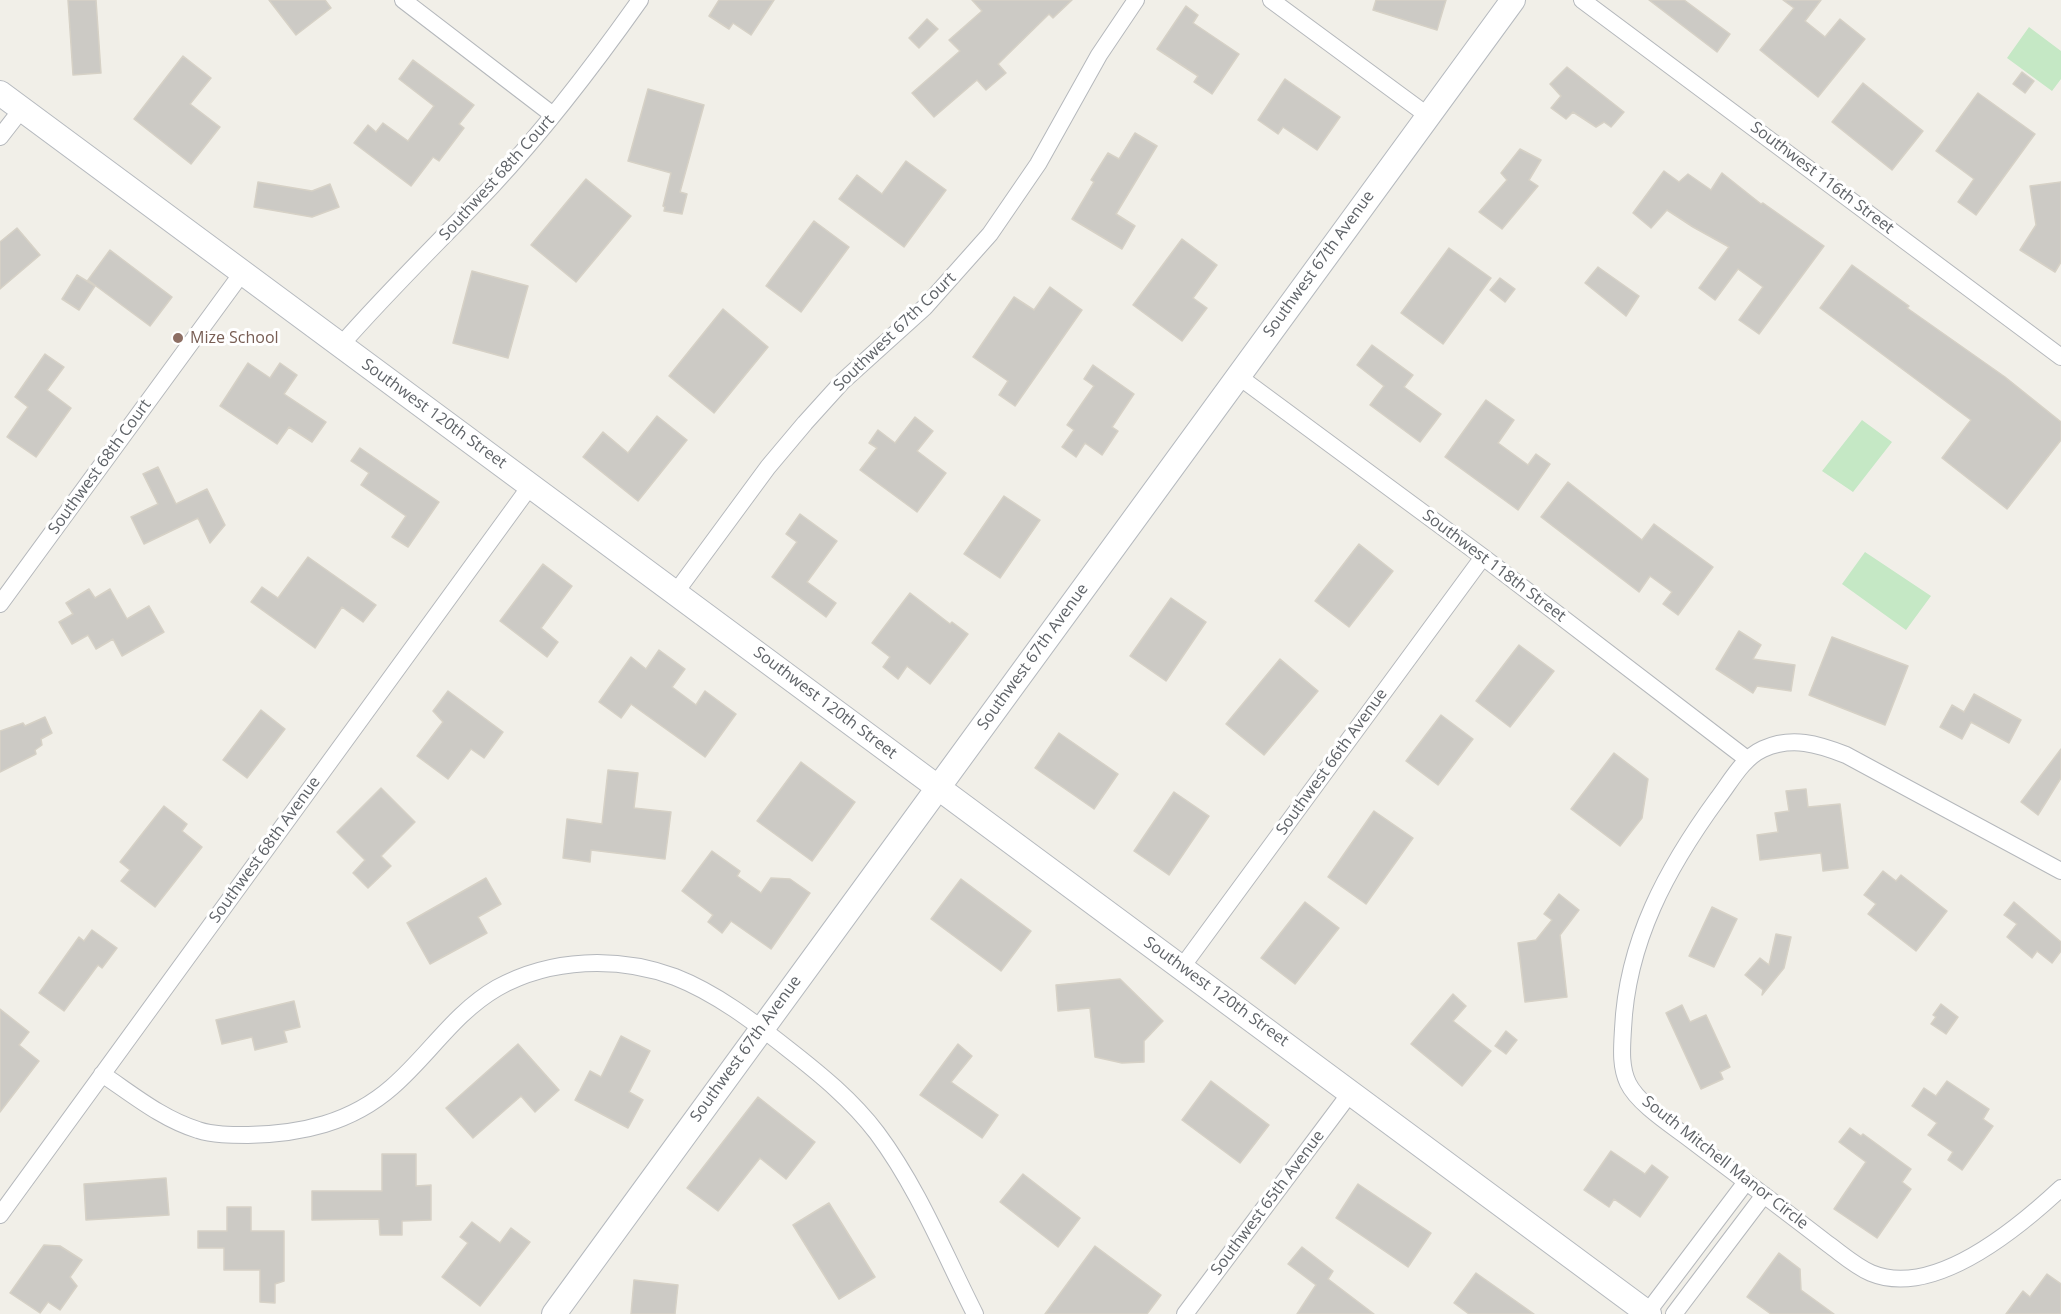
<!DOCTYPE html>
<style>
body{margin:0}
canvas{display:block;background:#f1efe8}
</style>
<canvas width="2061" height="1314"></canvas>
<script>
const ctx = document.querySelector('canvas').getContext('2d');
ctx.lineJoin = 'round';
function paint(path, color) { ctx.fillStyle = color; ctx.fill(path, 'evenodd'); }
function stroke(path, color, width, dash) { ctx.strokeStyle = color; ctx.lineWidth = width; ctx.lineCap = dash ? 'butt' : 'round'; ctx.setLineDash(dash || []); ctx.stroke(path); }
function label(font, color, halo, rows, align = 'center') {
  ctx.font = font + ' "Open Sans",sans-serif'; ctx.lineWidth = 6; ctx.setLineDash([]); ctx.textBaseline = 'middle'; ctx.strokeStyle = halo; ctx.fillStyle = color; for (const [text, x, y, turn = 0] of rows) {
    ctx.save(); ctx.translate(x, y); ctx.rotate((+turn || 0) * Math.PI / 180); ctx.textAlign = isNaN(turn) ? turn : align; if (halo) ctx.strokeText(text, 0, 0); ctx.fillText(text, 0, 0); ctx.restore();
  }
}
const green = new Path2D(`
 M2029 27 2061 51V79L2052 91 2007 58Z
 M1862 420 1892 442 1853 492 1822 471Z
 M1865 552 1931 596 1906 630 1842 584Z`);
const building = new Path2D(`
 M68 0H96L101 73 73 75Z
 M269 0H325L331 8 296 35Z
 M719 0H774L751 35 733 23 729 29 709 16Z
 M972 0H1072L1053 18 1049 14 998 64 1006 73 986 90 977 80 934 117 912 93 960 51 949 40 982 11Z
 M1376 0H1446L1437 30 1373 10Z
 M1649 0H1684L1730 34 1717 52Z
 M1783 0H1821L1805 21 1825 37 1840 19 1865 39 1818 97 1760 50 1794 8Z
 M1186 6 1198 15 1193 23 1239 54 1212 94 1194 82 1198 76 1157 49Z
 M927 19 938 29 919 48 909 38Z
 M183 56 211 78 190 104 220 127 191 164 134 119Z
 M413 60 474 105 459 124 464 128 439 161 433 157 411 186 354 143 368 125 376 132 383 123 408 141 434 106 399 79Z
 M1567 67 1624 112 1611 127 1604 122 1596 127 1573 112 1566 119 1551 108 1561 96 1550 84Z
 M2022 72 2034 81 2025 93 2013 84Z
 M1285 79 1340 117 1317 150 1283 127 1278 134 1258 120Z
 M1863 83 1923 131 1892 170 1832 122Z
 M648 89 704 105 680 192 687 194 682 214 664 211 665 207 663 206 671 173 628 161Z
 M1978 93 2035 134 1976 215 1958 202 1974 179 1936 151Z
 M1135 133 1157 146 1116 214 1135 226 1122 249 1072 219 1094 182 1091 180 1108 153 1119 159Z
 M1520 149 1541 160 1529 180 1538 186 1502 229 1479 212 1507 180 1501 173Z
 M906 161 946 190 904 247 839 199 857 175 882 194Z
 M1664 171 1679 182 1688 174 1711 190 1722 173 1761 204 1763 203 1824 246 1759 334 1739 320 1763 287 1738 269 1715 300 1699 288 1729 247 1693 227 1667 210 1651 228 1633 213Z
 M586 179 631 216 576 282 531 245Z
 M258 182 312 191 330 184 339 207 312 217 254 207Z
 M2061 182V262L2055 272 2020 250 2036 225 2030 186Z
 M814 221 849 247 801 312 766 286Z
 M17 228 40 255 0 289V242Z
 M1182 239 1217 265 1193 298 1207 308 1182 341 1133 305Z
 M1449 248 1491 278 1443 344 1401 313Z
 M110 250 172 297 150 326 88 280Z
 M1852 265 1909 306 1907 308 2005 377 2061 422V440L2007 509 1942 458 1971 420 1820 308Z
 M1598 267 1639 296 1626 316 1585 283Z
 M472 271 528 286 508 358 453 343Z
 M77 275 95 286 79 310 62 299Z
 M1500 278 1515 289 1505 302 1490 290Z
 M1050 287 1082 310 1015 406 999 395 1008 381 973 357 1014 297 1034 310Z
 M723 309 768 347 714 413 669 376Z
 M1372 345 1413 375 1404 387 1441 414 1420 442 1370 405 1384 386 1357 365Z
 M45 354 64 367 47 390 71 408 36 457 7 437 28 407 15 397Z
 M248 363 270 378 280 363 297 375 284 394 326 422 312 442 289 427 277 444 220 406Z
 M1093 365 1134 394 1112 427 1118 431 1102 455 1085 443 1076 457 1062 447 1074 430 1067 425 1094 386 1084 379Z
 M1486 400 1514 420 1498 443 1528 465 1536 454 1550 464 1518 510 1445 457Z
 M657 416 687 440 638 501 583 457 603 432 628 453Z
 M915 417 933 431 917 451 946 473 917 512 860 470 877 448 869 443 878 430 895 443Z
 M360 448 439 502 408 547 392 537 406 516 361 485 369 473 351 461Z
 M158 467 176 504 207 489 225 525 210 543 198 518 144 544 131 517 158 504 143 474Z
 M1568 482 1642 540 1654 524 1713 567 1678 615 1663 604 1672 592 1650 576 1639 592 1541 517Z
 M1004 496 1040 520 1000 578 964 554Z
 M800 514 837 541 807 582 836 603 826 617 772 577 797 542 786 534Z
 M1359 544 1393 571 1349 627 1315 601Z
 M308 557 376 605 363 622 342 607 315 648 251 602 262 587 278 598Z
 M543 564 572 586 541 628 558 642 547 657 500 621Z
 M89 589 95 598 110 589 127 619 149 606 164 632 122 656 113 639 96 649 88 635 72 644 59 622 73 614 66 603Z
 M910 593 950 624 952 622 968 634 930 684 907 666 898 679 883 667 890 657 872 643Z
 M1171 598 1206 622 1166 681 1130 656Z
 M1739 631 1761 645 1753 659 1795 665 1791 691 1757 686 1753 693 1716 669Z
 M1832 637 1908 666 1885 725 1809 695Z
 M1519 645 1554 671 1510 727 1476 701Z
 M659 650 685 669 672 687 696 705 705 691 736 714 705 757 631 704 621 718 599 702 631 657 646 669Z
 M1280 659 1318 691 1264 755 1226 724Z
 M448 691 503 732 484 758 471 749 448 779 417 756 443 722 433 711Z
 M1974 694 2021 720 2009 743 1971 722 1962 739 1940 727 1952 705 1964 712Z
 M261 710 285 729 247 778 223 760Z
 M1441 715 1473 739 1438 785 1406 761Z
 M45 717 52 733 41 739 42 745 35 750 36 754 0 772V731L23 723 25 726Z
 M1059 733 1118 774 1094 809 1035 768Z
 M2061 749V778L2038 815 2021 802Z
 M1614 753 1648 779 1642 818 1620 846 1571 809Z
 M801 762 855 802 812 861 757 821Z
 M608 770 638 773 634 808 671 812 665 859 591 850 590 862 563 858 567 819 602 824Z
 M381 788 415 822 381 856 391 866 368 888 353 873 365 860 337 832Z
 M1806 789 1808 807 1840 804 1848 868 1823 871 1821 853 1760 860 1757 835 1778 832 1775 813 1789 811 1786 791Z
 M1174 792 1209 816 1169 875 1134 851Z
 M164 806 187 824 182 831 202 847 155 907 121 881 130 870 120 862Z
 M1374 811 1413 838 1366 904 1328 877Z
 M712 851 740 871 737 876 761 893 771 878 790 879 810 893 771 949 731 921 722 933 708 922 713 915 682 891Z
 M1883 871 1896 881 1901 875 1947 911 1916 951 1868 914 1876 904 1864 895Z
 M486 878 501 904 478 917 487 933 430 964 407 923Z
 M961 879 1031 931 1001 971 931 919Z
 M1559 894 1579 910 1560 935 1567 997 1525 1002 1518 943 1536 940 1552 920 1544 914Z
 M1305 902 1339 928 1295 984 1261 958Z
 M2014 902 2061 942V951L2052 963 2037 951 2032 958 2007 937 2017 924 2004 915Z
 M1712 907 1737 919 1714 967 1689 956Z
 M92 930 117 948 102 968 98 965 64 1011 39 993 79 937 84 941Z
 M1776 934 1791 937 1784 968 1762 995 1763 990 1745 975 1760 958 1769 965Z
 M1120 979 1163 1021 1144 1041V1062L1122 1063 1095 1057 1090 1008 1058 1011 1056 985Z
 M1453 994 1466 1006 1453 1021 1491 1051 1462 1086 1411 1044Z
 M294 1001 300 1027 284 1031 287 1042 255 1050 252 1037 222 1044 216 1020Z
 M1941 1004 1958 1017 1946 1034 1931 1024 1936 1017 1933 1015Z
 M1682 1005 1690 1022 1706 1015 1730 1067 1720 1072 1723 1079 1701 1089 1666 1013Z
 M0 1009 29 1032 19 1045 39 1061 0 1112Z
 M1506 1031 1517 1040 1506 1054 1495 1046Z
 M621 1036 650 1051 629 1092 643 1100 628 1128 575 1100 590 1071 601 1077Z
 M518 1044 559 1090 535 1112 521 1096 473 1138 446 1108Z
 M958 1044 972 1056 951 1082 998 1115 982 1138 920 1095Z
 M1211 1081 1269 1125 1240 1163 1182 1120Z
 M1947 1081 1989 1109 1983 1119 1993 1126 1962 1170 1948 1160 1953 1152 1928 1135 1937 1123 1912 1106 1924 1088 1936 1096Z
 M758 1097 815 1142 786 1179 760 1158 718 1211 687 1188Z
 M1850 1128 1861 1136 1863 1134 1911 1169 1902 1182 1911 1189 1877 1238 1834 1209 1866 1162 1839 1142Z
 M1611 1151 1645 1174 1652 1165 1668 1177 1640 1217 1614 1199 1609 1207 1584 1190Z
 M382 1154H416V1186L431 1185V1220L402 1221V1235H380L379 1219 312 1220V1191H382Z
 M1023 1174 1080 1218 1058 1247 1000 1202Z
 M166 1178 169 1215 86 1220 84 1184Z
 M1358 1184 1431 1233 1408 1267 1336 1218Z
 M829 1203 875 1277 839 1299 793 1225Z
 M227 1207H251V1231H284V1281L275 1284V1303L260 1302V1270H224V1248H198V1231H227Z
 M472 1222 500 1243 511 1228 530 1242 480 1306 442 1277 468 1243 460 1237Z
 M44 1245 60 1246 82 1260 70 1277 77 1286 60 1310 48 1302 40 1313 10 1293Z
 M1095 1246 1161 1295 1147 1314H1045Z
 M1302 1247 1333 1271 1328 1279 1374 1314H1297L1316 1285 1288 1264Z
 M1779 1253 1800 1269 1801 1290 1834 1314H1771L1747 1297Z
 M1476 1273 1534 1314H1469L1454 1303Z
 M2047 1274 2061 1284V1314H2006L2023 1291 2030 1297Z
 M634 1280 678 1285 675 1314H631Z`);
const street = new Path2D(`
 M403 0 553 115
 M1271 0 1427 115
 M1582 0 2061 357
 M0 137 21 110
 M341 345C389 290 442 239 492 186 546 128 594 65 640 0
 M1238 376 1483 557 1747 759
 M676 592 768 467 805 423 843 381 925 307 990 234 1038 164 1099 55 1136 0
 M0 604 242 273
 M2061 871 1846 755C1818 744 1792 736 1763 749 1743 758 1731 781 1718 798 1667 868 1627 941 1623 1029 1622 1047 1620 1066 1628 1083 1638 1104 1673 1126 1691 1140 1737 1175 1783 1209 1828 1244 1842 1254 1855 1266 1871 1273 1934 1299 2018 1228 2061 1188
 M1182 967 1483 557
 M102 1074C132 1094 162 1119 198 1130 213 1135 231 1135 248 1135 301 1134 351 1123 392 1087 429 1055 454 1013 497 988 551 958 618 956 675 977 716 993 754 1022 788 1049 820 1074 852 1100 877 1133 918 1188 944 1253 975 1314
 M0 1215 531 485
 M1647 1313 1746 1182
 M1185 1314 1351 1092
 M1674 1314 1764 1195`);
const secondary = new Path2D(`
 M0 93 1649 1314
 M554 1314 1513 0`);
const markers = [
 [178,338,6,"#8d6e63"]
];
const streetNames = [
 ["Southwest 68th Court",497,178,-48],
 ["Southwest 116th Street",1822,178,37],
 ["Southwest 67th Avenue",1319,264,-54],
 ["Southwest 67th Court",895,332,-44],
 ["Southwest 120th Street",434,414,36],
 ["Southwest 68th Court",100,467,-54],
 ["Southwest 118th Street",1494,566,37],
 ["Southwest 67th Avenue",1033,657,-54],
 ["Southwest 120th Street",825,703,37],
 ["Southwest 66th Avenue",1332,762,-54],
 ["Southwest 68th Avenue",265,850,-54],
 ["Southwest 120th Street",1216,992,36],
 ["Southwest 67th Avenue",746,1049,-54],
 ["South Mitchell Manor Circle",1725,1163,38],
 ["Southwest 65th Avenue",1268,1203,-53]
];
const educationNames = [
 ["Mize School",190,338]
];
paint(green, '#c5e8c5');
paint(building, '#cccac5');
stroke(building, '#d6d1c6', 1.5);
stroke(street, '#b5b8bc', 18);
stroke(secondary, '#b6babf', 26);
stroke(street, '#fff', 16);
stroke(secondary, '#fff', 24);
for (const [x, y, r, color] of markers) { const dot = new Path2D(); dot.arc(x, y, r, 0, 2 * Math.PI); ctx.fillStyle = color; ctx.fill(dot); stroke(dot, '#fff', 2); }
label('16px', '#5f6368', '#fff', streetNames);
label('16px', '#785e54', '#fff', educationNames, 'left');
</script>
